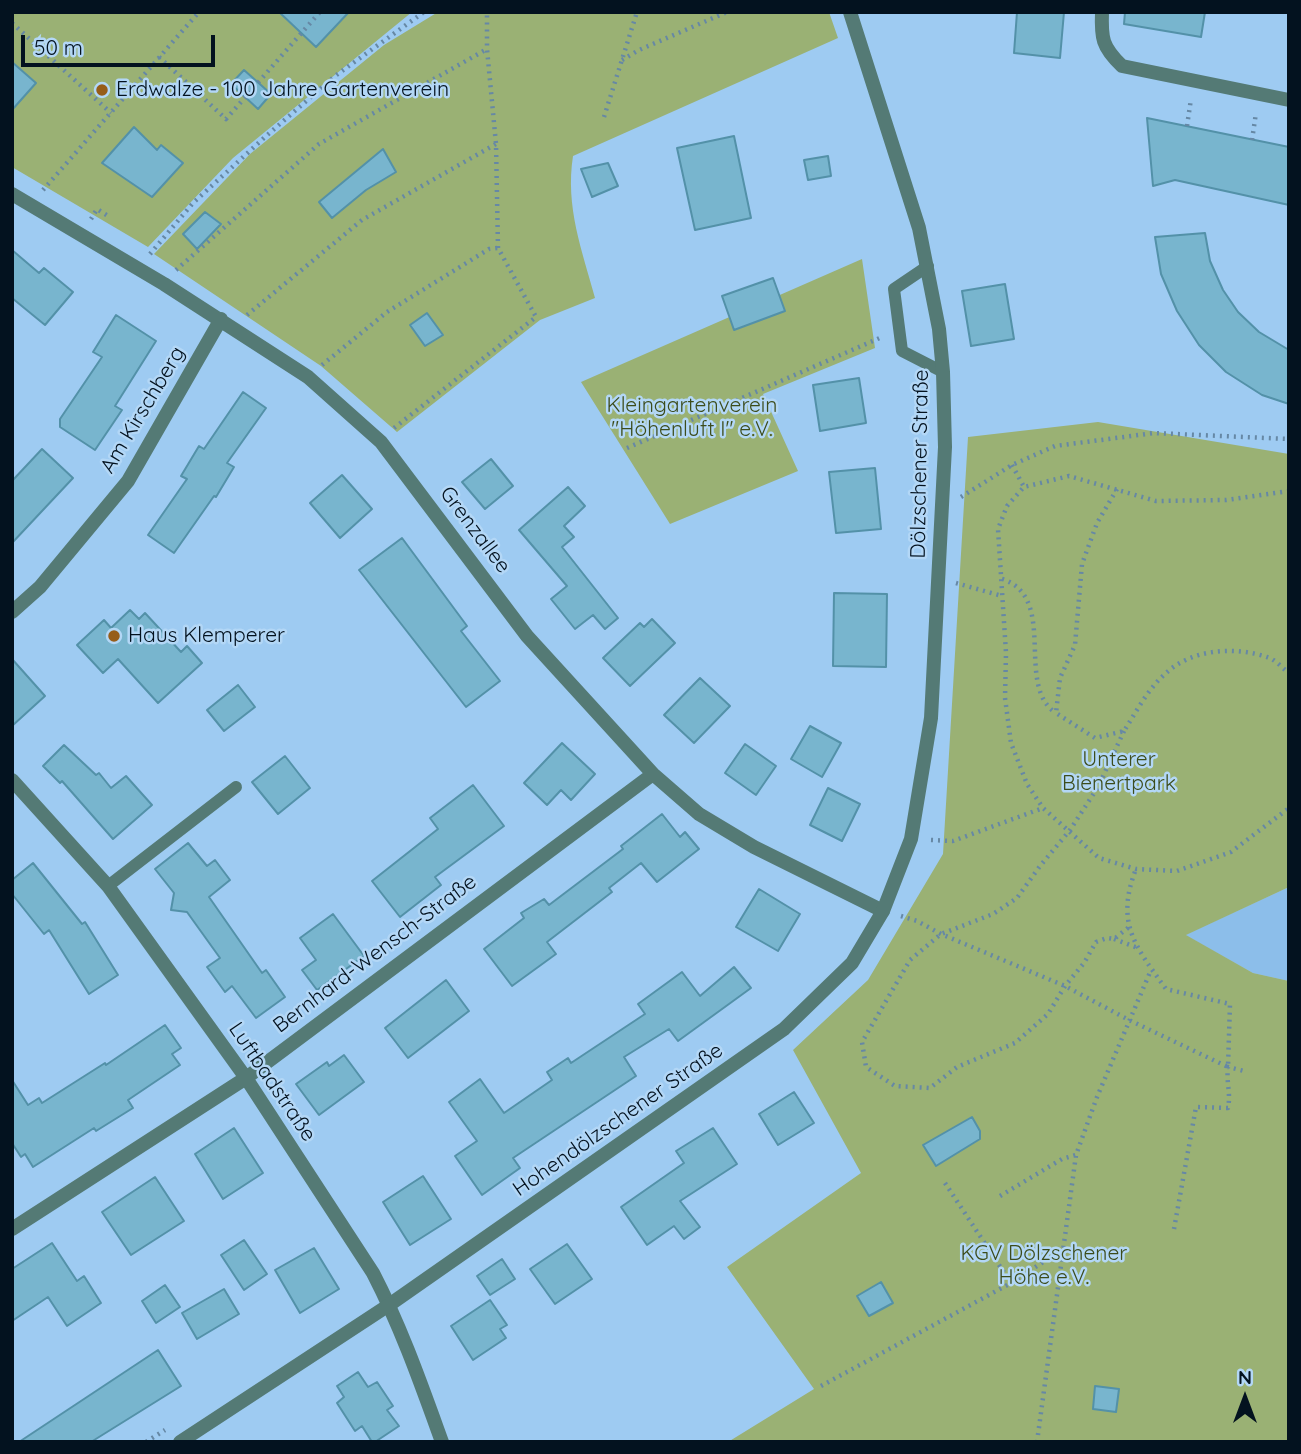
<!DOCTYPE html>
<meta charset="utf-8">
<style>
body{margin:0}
#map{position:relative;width:1301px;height:1454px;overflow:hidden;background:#9ecbf2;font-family:Quicksand,sans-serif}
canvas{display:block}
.frame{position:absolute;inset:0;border:14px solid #03121f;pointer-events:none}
.north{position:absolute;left:1210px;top:1363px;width:70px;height:70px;-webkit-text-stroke:5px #b3d7f6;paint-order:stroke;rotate:0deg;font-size:19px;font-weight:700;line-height:28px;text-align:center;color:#03121f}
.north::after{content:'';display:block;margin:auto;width:24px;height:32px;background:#03121f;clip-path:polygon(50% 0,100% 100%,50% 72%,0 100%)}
.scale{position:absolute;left:21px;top:35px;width:194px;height:32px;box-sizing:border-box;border:4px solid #03121f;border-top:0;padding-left:9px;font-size:21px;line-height:24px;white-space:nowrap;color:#03121f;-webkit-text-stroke:5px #b3d7f6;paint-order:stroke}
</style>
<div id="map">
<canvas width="1301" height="1454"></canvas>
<div class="frame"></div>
<div class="north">N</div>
<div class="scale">50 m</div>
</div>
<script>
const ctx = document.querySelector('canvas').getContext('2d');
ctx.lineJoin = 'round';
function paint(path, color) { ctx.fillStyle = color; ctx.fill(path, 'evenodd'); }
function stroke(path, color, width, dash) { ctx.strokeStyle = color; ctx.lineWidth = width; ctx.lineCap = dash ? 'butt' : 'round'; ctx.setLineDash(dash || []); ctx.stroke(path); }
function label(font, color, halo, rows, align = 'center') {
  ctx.font = font + ' Quicksand,sans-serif'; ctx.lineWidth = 5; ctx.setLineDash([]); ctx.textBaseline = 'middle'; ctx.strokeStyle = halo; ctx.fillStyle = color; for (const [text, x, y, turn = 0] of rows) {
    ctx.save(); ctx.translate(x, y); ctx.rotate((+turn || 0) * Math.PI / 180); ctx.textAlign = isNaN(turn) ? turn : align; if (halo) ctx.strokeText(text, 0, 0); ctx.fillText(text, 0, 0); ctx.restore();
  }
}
const built = new Path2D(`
 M1289 887V981L1253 973 1185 935Z`);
const green = new Path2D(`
 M12 12H412L233 158 148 247 12 167Z
 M438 12H829L838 38 573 156C565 207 582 250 595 298L540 320 397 432 321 366 154 254 250 154 384 45Z
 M862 259 875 348 763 394 798 471 670 524 581 382Z
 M1098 422 1289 454V887L1186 935 1253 973 1289 981V1442H728L814 1389 727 1267 861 1173 793 1050 868 980 943 854 968 437Z`);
const building = new Path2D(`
 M279 12H349L316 47Z
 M1017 12H1064L1060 58 1014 53Z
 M1125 12H1205L1201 37 1124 24Z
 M12 62 36 83 12 110Z
 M244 70 271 94 258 109 231 84Z
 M1147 118 1289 147V205L1175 180 1153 186Z
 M134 127 157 150 161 145 183 163 152 197 102 163Z
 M734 136 751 218 695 230 677 148Z
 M383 149 396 172 366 190 332 218 319 202Z
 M828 156 831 176 808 180 804 160Z
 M608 163 618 186 592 197 581 169Z
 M205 212 221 224 197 249 183 234Z
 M1205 233 1210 261 1223 290 1238 312 1259 332 1289 350V404L1262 395 1226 372 1199 345 1177 311 1161 274 1155 237Z
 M12 250 39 273 44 268 73 292 45 325 12 298Z
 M773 278 785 311 734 330 722 296Z
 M1005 284 1014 339 971 346 962 291Z
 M427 313 443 335 425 346 410 325Z
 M116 315 156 341 115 406 122 410 95 450 60 427V419L102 357 93 352Z
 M859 378 866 423 820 431 813 385Z
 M243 392 266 408 227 463 234 467 216 497 214 496 174 553 148 535 187 479 181 476 199 446 204 449Z
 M42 449 73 478 12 543V481Z
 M491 459 513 486 485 509 462 482Z
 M875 468 881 529 836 533 829 472Z
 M342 475 372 509 340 538 310 503Z
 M568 487 585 506 564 526 574 537 562 547 618 618 605 629 593 615 575 629 551 599 567 586 519 530Z
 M402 538 467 626 461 631 500 681 466 707 359 570Z
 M834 593 887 594 886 667 833 666Z
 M130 610 139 619 145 613 181 652 187 646 202 663 158 703 118 659 103 673 77 645 104 620 111 628Z
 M652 619 675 643 630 686 603 658 640 623 644 627Z
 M12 659 45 696 12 726Z
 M700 678 730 706 694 743 664 715Z
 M238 685 255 707 224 731 207 710Z
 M810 726 841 743 822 777 791 759Z
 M562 743 595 774 571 800 561 790 547 805 524 783Z
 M745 744 776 766 756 795 725 773Z
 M64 745 96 775 99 773 111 788 126 776 152 805 113 839 62 781 60 783 43 766Z
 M285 756 310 788 278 814 252 782Z
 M473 785 504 826 435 877 441 885 400 917 372 881 438 829 430 818Z
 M828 788 860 804 842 841 810 825Z
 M662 814 680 837 685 832 699 849 657 882 641 863 609 888 612 892 547 942 556 954 512 986 484 949 524 918 521 913 544 899 549 905 623 849 621 846Z
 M188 843 207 866 215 860 230 880 209 897 262 973 266 970 285 997 256 1018 232 986 225 992 207 967 220 958 187 912 171 910 174 893 155 869Z
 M33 863 82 924 85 922 118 975 89 994 49 930 44 934 12 894V880Z
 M759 889 800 914 778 951 736 927Z
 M333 914 364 956 317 990 302 970 316 960 300 938Z
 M734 967 751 988 678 1041 669 1029 624 1057 636 1076 513 1158 520 1168 482 1195 455 1156 477 1141 449 1102 480 1079 504 1113 552 1080 547 1072 568 1058 571 1063 645 1014 638 1004 682 972 700 996Z
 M446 980 469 1011 408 1058 385 1028Z
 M165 1025 181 1048 172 1054 180 1065 128 1100 133 1108 96 1131 94 1128 33 1167 25 1154 21 1157 12 1143V1080L28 1105 39 1098 42 1103 105 1063 106 1065Z
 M344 1055 364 1082 319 1115 296 1084 327 1062 329 1066Z
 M794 1092 814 1123 778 1145 759 1114Z
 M972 1117 980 1131V1139L936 1166 923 1145Z
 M234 1128 263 1173 223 1199 195 1154Z
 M713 1128 737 1164 680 1201 700 1227 684 1239 674 1226 647 1245 621 1207 684 1163 676 1151Z
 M423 1176 451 1219 410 1245 383 1202Z
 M155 1177 184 1221 131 1255 102 1212Z
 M244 1240 267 1274 244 1290 221 1255Z
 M52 1243 77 1281 84 1276 101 1303 67 1326 48 1297 12 1321V1269Z
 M567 1244 592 1279 555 1304 530 1269Z
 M314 1248 339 1289 300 1313 275 1270Z
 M502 1259 515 1279 490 1295 477 1276Z
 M881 1282 893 1303 869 1316 857 1296Z
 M165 1285 180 1307 156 1323 142 1301Z
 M224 1289 239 1314 197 1339 182 1313Z
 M490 1300 507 1325 500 1329 506 1338 473 1360 451 1326Z
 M158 1350 181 1386 91 1442H19Z
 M358 1372 368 1387 377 1382 393 1406 387 1410 399 1426 375 1442H372L362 1426 355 1431 337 1403 344 1397 337 1386Z
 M1095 1386 1119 1389 1116 1412 1093 1409Z`);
const path = new Path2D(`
 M12 23 111 113
 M159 57 226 119 320 12
 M622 60 639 50 727 12
 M604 117 637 12
 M1187 126 1191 99
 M1252 140 1256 113
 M43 190 199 12
 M91 219 97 209 108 216
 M150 254 193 203 265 137 335 76 424 12
 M176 270 319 144 487 49
 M247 315 362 220 496 144
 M322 365 387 312 489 249 498 248
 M394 428 536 317 498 248 496 144 487 49V12
 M627 448 882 337
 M1012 465 1024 487
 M1117 489 1097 523 1082 564 1075 645 1060 678 1056 713 1095 738 1124 731C1136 712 1148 689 1165 674 1191 649 1234 646 1267 657 1275 659 1282 668 1289 673
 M1289 491 1226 500 1156 501 1069 476 1024 487 1007 506 998 529 1006 653 1005 698 1011 743 1027 784 1043 808 1099 858 1136 869 1177 871 1231 852 1289 808
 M961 497 1012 465 1055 446 1154 433 1289 439
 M1002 579C1059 597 1014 686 1056 713
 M956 583 1002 596
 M1124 731 1098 787 1070 830 1040 866 1017 898 993 914 941 934 910 960 862 1042 866 1067 895 1086 930 1088 957 1067 1015 1043 1048 1014 1065 986 1084 963 1096 942 1107 938 1114 939 1129 927
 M931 840 953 841 1043 808
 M901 916 917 921 941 934 1065 986 1129 1020 1228 1067 1230 1004 1166 989C1135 946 1115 923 1136 869
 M1114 939 1138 948
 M945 1183 1011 1283
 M1000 1196 1062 1159 1076 1155
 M1174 1229 1196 1107 1228 1108C1231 1093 1226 1082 1228 1067L1244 1071
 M821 1386 1011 1283 1063 1249
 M146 1442 165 1430
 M1037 1442 1076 1155 1097 1097 1151 970`);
const service = new Path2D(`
 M928 266 894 289 902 351 943 372
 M108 886 236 787`);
const minor = new Path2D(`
 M1102 12C1101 38 1102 47 1122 66L1289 100
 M12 194 164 284 308 377 381 442 527 636 653 774 699 814 754 847 883 911
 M12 612 40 587 128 481 221 319
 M12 780 108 886 246 1078 373 1273C401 1327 421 1384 442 1442
 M12 1229 246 1078 653 774`);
const tertiary = new Path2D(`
 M180 1442 389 1305 784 1029 852 963 883 911 911 839 931 718 945 447 943 372 939 329 919 228 850 12`);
const markers = [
 [102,90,7,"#965d19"],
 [114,636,7,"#965d19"]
];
const poiNames = [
 ["Erdwalze - 100 Jahre Gartenverein",116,90],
 ["Haus Klemperer",128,636]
];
const parkNames = [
 ["Kleingartenverein",692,406],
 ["\"Höhenluft I\" e.V.",692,430],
 ["Unterer",1119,760],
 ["Bienertpark",1119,784],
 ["KGV Dölzschener",1044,1254],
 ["Höhe e.V.",1044,1278]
];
const streetNames = [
 ["Am Kirschberg",143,410,-59],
 ["Dölzschener Straße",920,464,-89],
 ["Grenzallee",475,530,53],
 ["Bernhard-Wensch-Straße",375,954,-37],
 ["Luftbadstraße",272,1082,56],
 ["Hohendölzschener Straße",618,1120,-35]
];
paint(built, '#8cbeea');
paint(green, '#9ab174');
paint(building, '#78b5ce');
stroke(building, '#5391a8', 2);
stroke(path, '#6688a5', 4.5, [2, 5]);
stroke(service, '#547a75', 12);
stroke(minor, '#547a75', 14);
stroke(tertiary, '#547a75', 14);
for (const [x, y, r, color] of markers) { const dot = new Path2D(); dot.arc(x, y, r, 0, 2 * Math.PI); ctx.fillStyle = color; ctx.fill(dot); stroke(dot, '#b3d7f6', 2.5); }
label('21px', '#03121f', '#b3d7f6', poiNames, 'left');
label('21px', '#3c4c1b', '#b3d7f6', parkNames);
label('21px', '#03121f', '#b3d7f6', streetNames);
</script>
